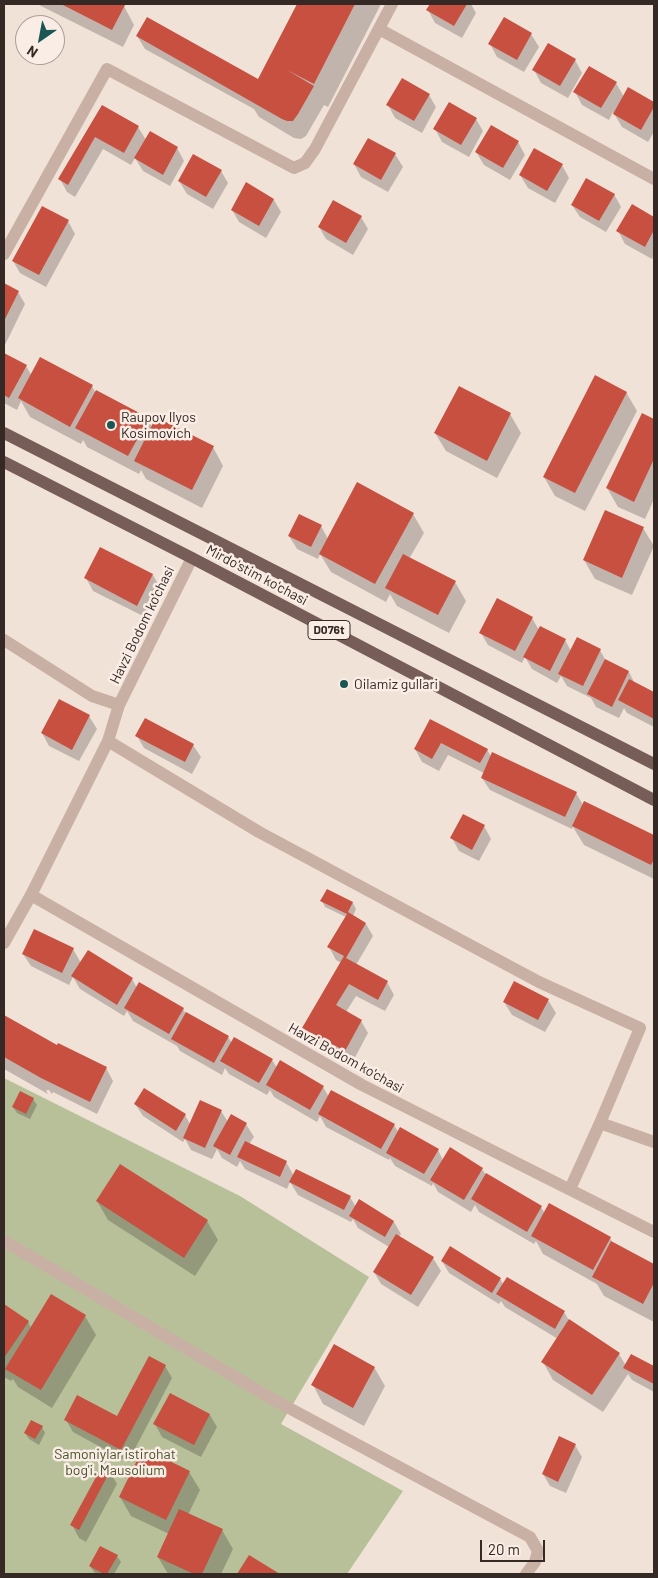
<!DOCTYPE html>
<style>
body{margin:0}
#map{position:relative;width:658px;height:1578px;overflow:hidden;background:#f1e2d8;font-family:Barlow,sans-serif}
canvas{display:block}
.frame{position:absolute;inset:0;border:5px solid #352926;pointer-events:none}
.north{position:absolute;left:15px;top:15px;width:50px;height:50px;box-sizing:border-box;background:#f9ede5;border:1px solid #ab9f99;border-radius:50%;rotate:213deg;font-size:14px;font-weight:700;line-height:20px;text-align:center;color:#352926}
.north::after{content:'';display:block;margin:auto;width:18px;height:22px;background:#1b5652;clip-path:polygon(50% 0,100% 100%,50% 72%,0 100%)}
.scale{position:absolute;left:480px;top:1540px;width:65px;height:22px;box-sizing:border-box;border:2px solid #352926;border-top:0;padding-left:6px;font-size:15px;line-height:18px;white-space:nowrap;color:#352926;-webkit-text-stroke:4px #f9ede5;paint-order:stroke}
</style>
<div id="map">
<canvas width="658" height="1578"></canvas>
<div class="frame"></div>
<div class="north">N</div>
<div class="scale">20 m</div>
</div>
<script>
const ctx = document.querySelector('canvas').getContext('2d');
ctx.lineJoin = 'round';
function paint(path, color) { ctx.fillStyle = color; ctx.fill(path, 'evenodd'); }
function stroke(path, color, width, dash) { ctx.strokeStyle = color; ctx.lineWidth = width; ctx.lineCap = dash ? 'butt' : 'round'; ctx.setLineDash(dash || []); ctx.stroke(path); }
function label(font, color, halo, rows, align = 'center') {
  ctx.font = font + ' Barlow,sans-serif'; ctx.lineWidth = 5; ctx.setLineDash([]); ctx.textBaseline = 'middle'; ctx.strokeStyle = halo; ctx.fillStyle = color; for (const [text, x, y, turn = 0] of rows) {
    ctx.save(); ctx.translate(x, y); ctx.rotate((+turn || 0) * Math.PI / 180); ctx.textAlign = isNaN(turn) ? turn : align; if (halo) ctx.strokeText(text, 0, 0); ctx.fillText(text, 0, 0); ctx.restore();
  }
}
const green = new Path2D(`
 M4 1078 240 1196 369 1277 281 1424 403 1491 347 1574H4Z`);
const shadow = new Path2D(`
 M37 4H119L124 6 134 25 123 47Z
 M298 4H381L328 107 324 105 306 136 301 139 294 138 259 117 254 109 145 49 137 36 257 82Z
 M431 4H471L476 13 462 38 435 23 428 10Z
 M531 34 539 47 524 72 497 57 490 44Z
 M575 60 582 73 568 98 541 83 534 70Z
 M616 83 624 97 628 89 654 103V132L648 142 622 127 613 112 609 120 582 105 575 92Z
 M429 95 436 107 422 133 395 118 388 105Z
 M102 107 138 127 146 140 177 148 184 161 170 186 143 171 135 158 131 165 103 149 75 197 67 192 60 179Z
 M476 119 483 131 469 157 442 142 435 129Z
 M369 139 395 154 403 167 388 192 361 177 354 164Z
 M518 142 525 155 510 180 484 165 476 152Z
 M562 165 569 178 555 203 528 188 520 175Z
 M221 171 228 183 213 209 187 194 179 181Z
 M614 194 621 207 606 232 580 217 572 205Z
 M274 200 281 212 266 238 239 222 232 210Z
 M632 206 654 218V255L652 259 625 244 618 231Z
 M361 217 368 229 353 255 326 239 319 227Z
 M68 221 75 234 46 287 20 273 13 261Z
 M4 284 18 292 25 304 5 345 4 344Z
 M4 354 26 366 32 376 92 386 95 392 148 419 152 427 213 447 223 466 202 508 146 479 141 470 139 474 87 447 83 440 81 444 30 417 21 401 17 410 4 403Z
 M459 388 510 414 521 433 497 478 446 451 435 433Z
 M626 392 637 411 585 511 555 496 544 477Z
 M642 415 654 421V499L645 519 618 507 607 488Z
 M413 514 424 533 409 559 455 582 466 601 449 633 397 606 390 594 386 602 331 572 320 554 318 559 297 549 289 536 321 526 328 539Z
 M643 528 654 546 632 595 595 579 584 560Z
 M101 549 153 575 160 588 145 617 93 591 86 578Z
 M532 618 539 630 540 627 565 640 571 651 600 650 606 661 629 672 635 684 654 693V727L627 713 624 708 619 718 596 707 591 698 567 686 561 676 557 683 532 669 525 657 522 663 488 645 481 633Z
 M60 701 89 716 97 729 79 761 49 746 42 733Z
 M430 720 487 749 491 757 576 793 583 805 584 802 654 837V879L584 845 573 827 572 829 490 790 482 778 484 773 448 755 439 771 422 762 415 749Z
 M137 736 193 745 201 757 192 774 144 748Z
 M484 826 491 839 479 861 459 851 452 838Z
 M327 890 353 903 356 909 353 916 366 924 373 936 356 965 387 982 394 995 385 1011 356 996 346 1012 361 1021 368 1033 352 1063 311 1040 304 1028 341 963 336 960 329 947 346 917 325 907 322 901Z
 M73 949 81 963 132 979 137 988 183 1009 186 1014 228 1037 232 1043 272 1060 277 1068 323 1087 329 1097 394 1125 399 1133 438 1150 443 1160 482 1169 486 1175 541 1207 545 1214 610 1238 613 1244 654 1265V1322L604 1296 597 1284 543 1254 536 1241 534 1244 479 1212 475 1205 471 1212 438 1192 433 1183 432 1186 395 1166 390 1158 389 1160 326 1127 320 1116 317 1122 274 1097 270 1090 267 1095 229 1074 225 1068 222 1075 180 1051 177 1046 133 1021 127 1011 124 1016 80 989 73 977 69 985 31 966 23 954Z
 M515 983 548 1000 556 1013 545 1032 512 1015 504 1002Z
 M4 1016 59 1047 106 1068 113 1081 97 1114 53 1092 52 1094 49 1090H46L48 1094 4 1069Z
 M33 1099 37 1105 30 1119 17 1113 13 1107Z
 M135 1104 185 1115 190 1124 221 1111 228 1122 246 1124 254 1137 249 1144 286 1162 294 1176 350 1197 356 1207 394 1222 401 1234 399 1237 433 1258 441 1271 418 1307 381 1284 374 1272 389 1247 358 1228 353 1219 351 1222 298 1195 290 1182 287 1189 245 1169 240 1161 237 1167 222 1158 217 1149 212 1159 191 1150 185 1139 183 1142 143 1116Z
 M120 1166 207 1221 218 1240 195 1276 108 1220 97 1201Z
 M442 1261 500 1279 504 1285 564 1312 570 1322 619 1354 626 1366 631 1355 654 1367V1392L632 1380 628 1374 603 1412 553 1380 543 1362 558 1339 505 1307 501 1301 499 1304 449 1273Z
 M51 1295 85 1316 96 1335 52 1408 18 1387 13 1379 11 1381 4 1377V1306L28 1321 31 1328Z
 M165 1366 172 1378 128 1462 73 1432 66 1420 117 1418Z
 M374 1367 385 1386 364 1426 323 1404 313 1385Z
 M210 1415 217 1427 201 1457 162 1437 155 1424Z
 M42 1427 45 1433 39 1445 29 1439 25 1433Z
 M575 1445 582 1457 566 1493 550 1486 543 1474Z
 M110 1472 117 1484 86 1542 79 1538 72 1525Z
 M189 1472 200 1490 188 1515 222 1530 233 1549 221 1574H168L158 1557 169 1534 131 1516 120 1497Z
 M117 1556 121 1562 114 1574H98L94 1572 90 1566Z`);
const building = new Path2D(`
 M61 4H122L125 5 112 30Z
 M297 4H355L314 84 287 70 314 86 298 114 293 121H287L282 119 136 36 147 17 258 79Z
 M430 4H467L454 26 426 10Z
 M504 17 532 33 517 60 488 44Z
 M548 43 576 59 560 86 532 70Z
 M589 66 617 82 601 108 573 92Z
 M402 78 430 94 414 121 386 105Z
 M628 87 654 102V107L641 130 613 114Z
 M449 102 477 118 461 145 433 129Z
 M102 105 139 126 124 153 95 137 68 185 58 179Z
 M491 125 519 141 503 168 475 152Z
 M150 131 178 147 163 175 134 158Z
 M368 138 396 153 381 180 353 164Z
 M534 148 563 164 547 191 519 175Z
 M193 154 222 170 206 197 178 181Z
 M586 178 615 194 599 221 571 205Z
 M246 182 274 199 259 226 231 210Z
 M333 200 362 216 346 243 318 227Z
 M632 204 654 217V230L645 247 616 231Z
 M42 206 69 220 39 275 12 261Z
 M4 283 19 291 4 321Z
 M4 353 27 365 9 398 4 395Z
 M40 357 93 385 70 427 18 398Z
 M595 375 627 392 575 493 543 477Z
 M459 386 511 413 487 461 434 433Z
 M96 390 149 418 128 456 75 428Z
 M642 413 654 419V459L634 502 606 488Z
 M156 417 214 446 192 490 134 461Z
 M357 482 414 513 375 584 319 554Z
 M605 510 644 527 622 578 583 560Z
 M299 514 322 525 311 547 288 536Z
 M100 547 153 574 137 606 84 578Z
 M403 554 456 581 438 615 385 588Z
 M497 598 533 617 515 651 479 633Z
 M540 626 566 639 550 671 523 657Z
 M577 637 601 649 583 686 558 674Z
 M605 659 629 671 612 707 587 694Z
 M629 679 654 692V719L618 700Z
 M59 699 90 715 72 750 41 733Z
 M145 718 194 744 185 762 135 736Z
 M430 719 488 749 480 763 441 743 432 759 414 749Z
 M492 752 577 792 565 817 481 778Z
 M584 801 654 835V859L651 865 572 826Z
 M463 814 485 825 472 850 450 838Z
 M327 889 353 902 348 912 366 923 346 958 388 981 378 1000 349 984 336 1005 362 1020 345 1051 302 1028 344 956 327 947 347 914 320 901Z
 M34 929 74 948 62 973 22 954Z
 M88 950 133 978 117 1005 71 976Z
 M514 981 549 999 538 1020 503 1002Z
 M139 982 184 1008 169 1034 124 1008Z
 M186 1012 229 1036 214 1063 171 1039Z
 M4 1015 57 1045 58 1043 107 1067 90 1102 41 1078 4 1057Z
 M234 1037 273 1059 259 1083 220 1061Z
 M280 1060 324 1086 310 1110 266 1085Z
 M144 1088 186 1114 176 1131 134 1104Z
 M331 1090 395 1124 381 1149 318 1114Z
 M20 1091 34 1098 26 1114 12 1107Z
 M200 1100 222 1110 205 1148 183 1138Z
 M231 1114 247 1123 230 1155 213 1146Z
 M400 1127 439 1149 424 1174 386 1153Z
 M245 1141 287 1161 280 1177 237 1157Z
 M450 1147 483 1168 464 1200 430 1180Z
 M120 1164 208 1220 184 1258 96 1201Z
 M296 1169 351 1196 344 1210 289 1182Z
 M486 1173 542 1206 527 1232 471 1199Z
 M359 1199 394 1221 385 1237 349 1216Z
 M549 1203 611 1237 593 1270 531 1236Z
 M396 1234 434 1257 411 1295 373 1272Z
 M611 1241 654 1264V1283L643 1304 592 1277Z
 M450 1246 501 1278 492 1293 441 1261Z
 M507 1277 565 1311 555 1329 496 1294Z
 M51 1294 86 1315 41 1390 5 1369Z
 M4 1304 29 1321 4 1358Z
 M569 1319 620 1353 592 1395 541 1362Z
 M334 1344 375 1367 353 1408 311 1385Z
 M631 1354 654 1366V1384L623 1368Z
 M149 1356 166 1365 121 1450 64 1420 77 1395 117 1416Z
 M170 1393 210 1414 194 1445 153 1424Z
 M31 1420 43 1426 35 1439 24 1433Z
 M559 1436 576 1444 558 1482 542 1474Z
 M143 1448 190 1471 166 1520 119 1497Z
 M102 1466 110 1471 79 1530 70 1525Z
 M179 1509 223 1529 202 1574H194L157 1557Z
 M100 1546 118 1555 107 1574H104L89 1566Z
 M249 1555 280 1574H237Z`);
const minor = new Path2D(`
 M379 29 654 179
 M4 254 107 69 294 168 305 163 315 149 392 4
 M4 640 92 696 119 705
 M108 741 259 832 539 982 640 1028 600 1123 570 1189
 M31 895 362 1085 654 1232
 M4 943 31 895 108 741 119 705 192 558
 M600 1123 654 1142
 M4 1241 274 1400 530 1537 538 1551 535 1562 526 1574`);
const major = new Path2D(`
 M4 433 654 764
 M4 462 192 558 654 800`);
const markers = [
 [111,425,5,"#1b5652"],
 [344,684,5,"#1b5652"]
];
const shields = [
 [329,630,42]
];
const shieldNames = [
 ["D076t",329,630]
];
const poiNames = [
 ["Raupov Ilyos",121,417],
 ["Kosimovich",121,433],
 ["Oilamiz gullari",354,684]
];
const streetNames = [
 ["Mirdo'stim ko'chasi",257,575,28],
 ["Havzi Bodom ko'chasi",142,625,-64],
 ["Havzi Bodom ko'chasi",346,1058,29]
];
const parkNames = [
 ["Samoniylar istirohat",115,1454],
 ["bog'i. Mausolium",115,1470]
];
paint(green, '#b8c099');
paint(shadow, '#0003');
paint(building, '#c75041');
stroke(minor, '#c9b0a4', 12);
stroke(major, '#775d57', 12);
for (const [x, y, r, color] of markers) { const dot = new Path2D(); dot.arc(x, y, r, 0, 2 * Math.PI); ctx.fillStyle = color; ctx.fill(dot); stroke(dot, '#f9ede5', 2); }
for (const [x, y, w] of shields) { const box = new Path2D(); box.roundRect(x - w / 2, y - 9.5, w, 19, 4); ctx.fillStyle = '#f9ede5'; ctx.fill(box); stroke(box, '#352926', 1); }
label('bold 12px', '#352926', null, shieldNames);
label('14px', '#352926', '#f9ede5', poiNames, 'left');
label('14px', '#352926', '#f9ede5', streetNames);
label('14px', '#49532a', '#f9ede5', parkNames);
</script>
